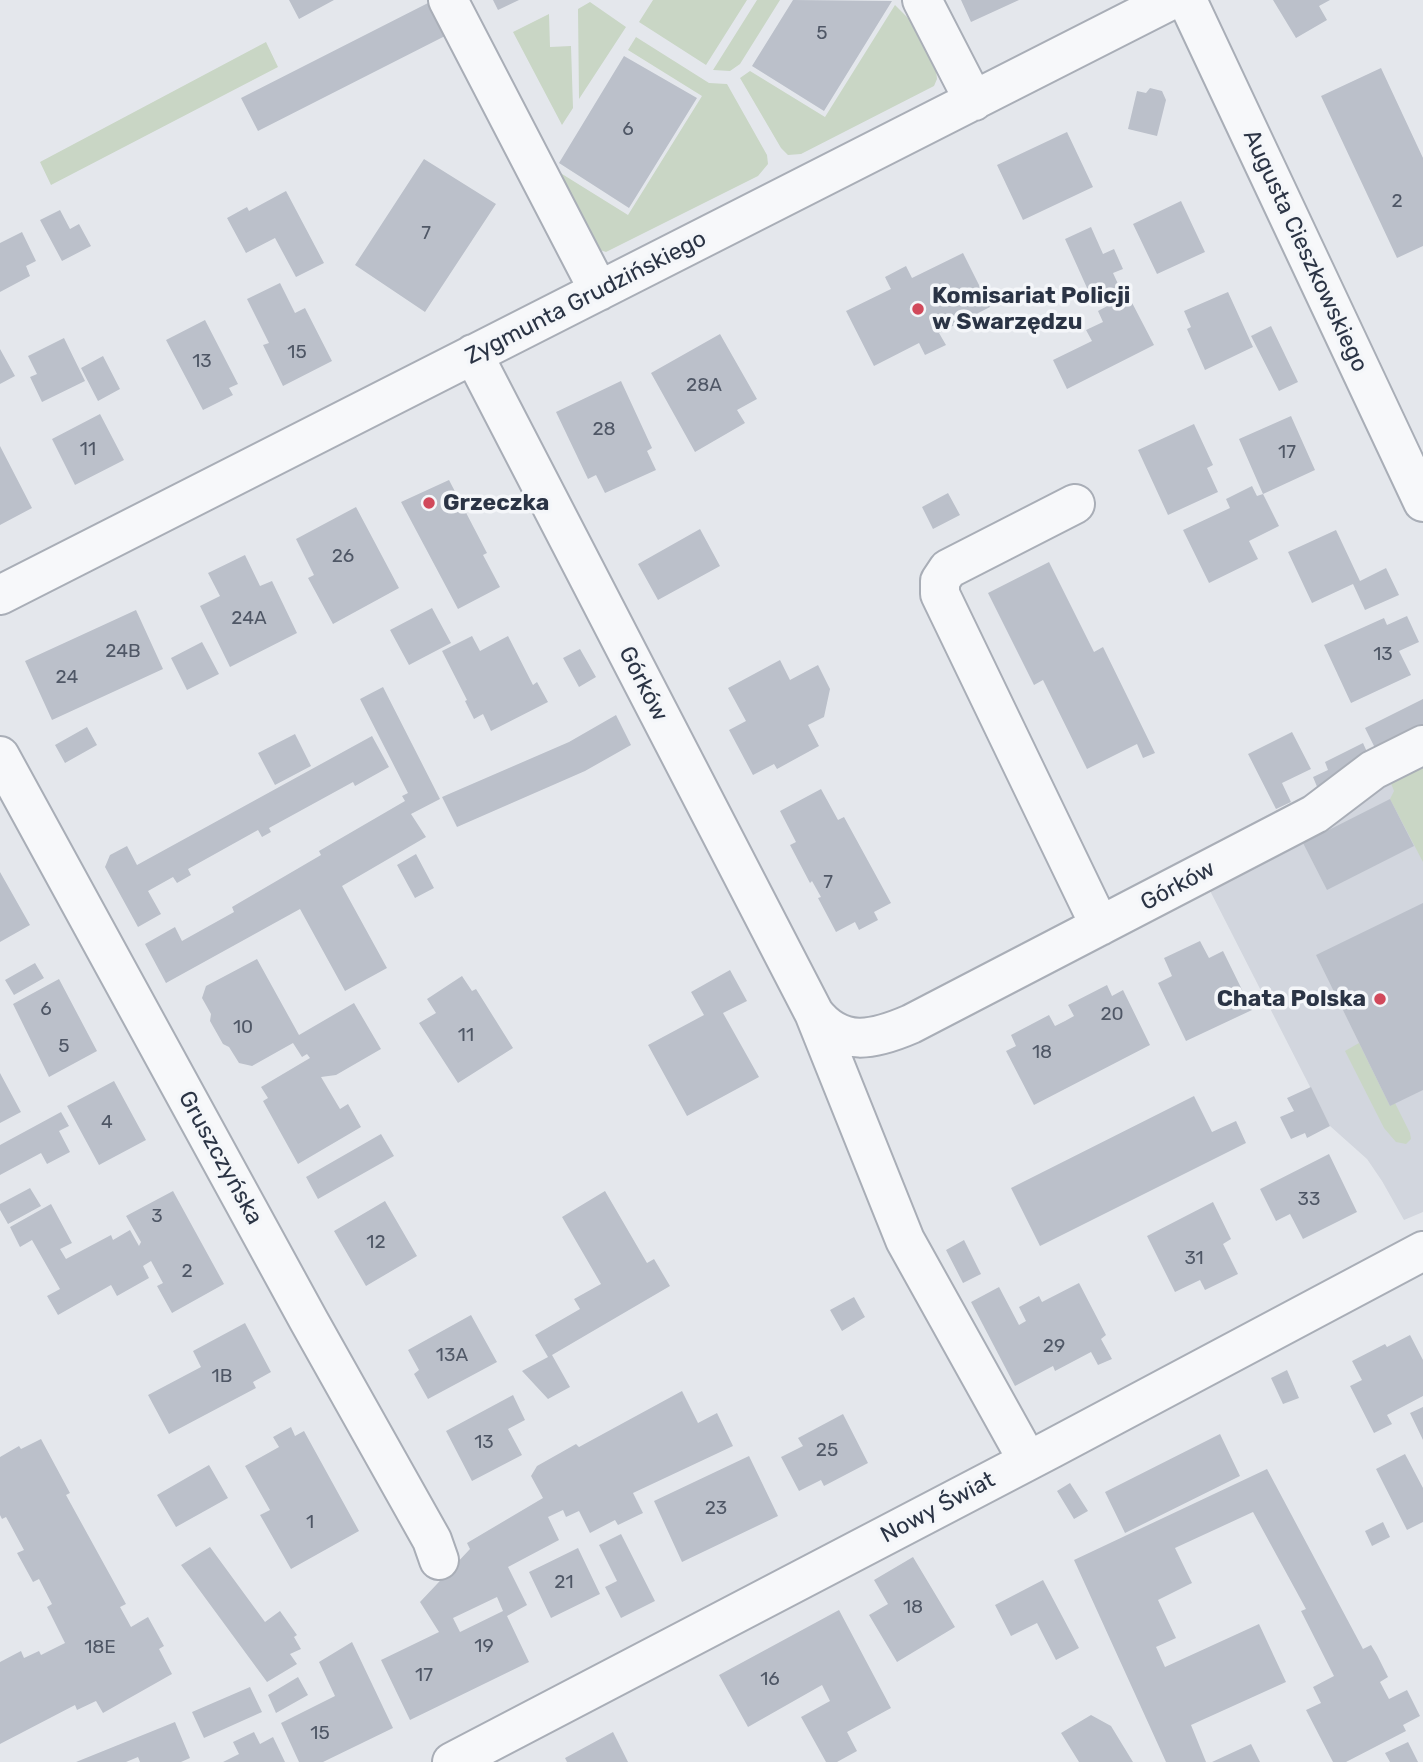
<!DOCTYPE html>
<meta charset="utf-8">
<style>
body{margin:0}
canvas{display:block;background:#e4e7ec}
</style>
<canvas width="1423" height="1762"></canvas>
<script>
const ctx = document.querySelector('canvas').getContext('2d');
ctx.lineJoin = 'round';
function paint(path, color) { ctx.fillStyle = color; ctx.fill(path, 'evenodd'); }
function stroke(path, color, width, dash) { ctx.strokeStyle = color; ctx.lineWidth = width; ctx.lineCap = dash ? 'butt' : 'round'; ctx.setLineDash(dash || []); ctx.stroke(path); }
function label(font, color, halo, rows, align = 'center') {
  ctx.font = font + ' Rubik,sans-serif'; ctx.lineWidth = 7; ctx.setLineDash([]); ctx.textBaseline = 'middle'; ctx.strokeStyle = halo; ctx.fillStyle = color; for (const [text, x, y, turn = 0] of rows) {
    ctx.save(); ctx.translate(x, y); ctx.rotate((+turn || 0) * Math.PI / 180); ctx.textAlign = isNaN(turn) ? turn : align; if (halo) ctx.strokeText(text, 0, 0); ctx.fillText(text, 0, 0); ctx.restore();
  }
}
const built = new Path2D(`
 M1423 756V1212L1404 1220 1382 1181 1367 1159 1330 1126 1204 879Z`);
const green = new Path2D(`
 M653 0H747L706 65 639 22Z
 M757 0H780L740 64 730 71 713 70Z
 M590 2 626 27 579 99 578 9Z
 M895 5 911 21 936 70 937 79 934 86 801 154 788 155 781 148 740 78 750 71 825 117Z
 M549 14 550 47 571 46 573 108 562 125 513 32Z
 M636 37 709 83 727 84 767 155 768 164 758 176 606 252 597 249 554 169 628 215 702 96 628 50Z
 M266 42 278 67 51 185 40 162Z
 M1423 756V862L1390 799 1394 791 1387 773Z
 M1359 1043 1390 1106 1395 1103 1410 1133 1411 1139 1406 1144 1396 1142 1384 1128 1345 1051Z`);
const building = new Path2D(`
 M289 0H334L299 19Z
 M493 0H519L498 10Z
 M793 0 892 1 824 111 752 66Z
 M961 0H1019L971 22Z
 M1273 0H1330L1319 6 1327 20 1296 38Z
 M428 3 445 36 258 131 241 98Z
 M624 56 697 98 629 208 559 163Z
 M1381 68 1423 158V246L1397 258 1321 96Z
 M1150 88 1162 91 1166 100 1157 136 1128 129 1137 91 1146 93Z
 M1067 132 1093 187 1023 220 997 165Z
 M424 159 496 204 425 312 355 265Z
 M286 191 324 263 296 277 275 238 246 253 227 218 247 207 249 211Z
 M1181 201 1205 252 1157 274 1133 224Z
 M60 210 70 229 79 224 91 246 62 261 40 220Z
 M1091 227 1103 254 1114 249 1123 269 1113 273 1119 286 1092 299 1065 239Z
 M22 232 36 261 26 266 30 276 0 292V243Z
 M963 253 990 307 939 333 946 345 925 355 919 343 874 366 846 311 891 289 885 277 906 266 912 278Z
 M280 283 295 313 305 308 332 361 283 386 263 345 269 343 247 299Z
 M1228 292 1253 347 1205 370 1187 329 1191 327 1184 311Z
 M1128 295 1154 345 1067 389 1053 360 1092 341 1086 330 1103 322 1098 311Z
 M205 320 238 384 229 388 233 395 203 410 166 340Z
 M1271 326 1298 382 1279 391 1251 336Z
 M720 334 757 399 737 410 745 423 695 452 651 373Z
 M64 338 85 381 42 402 30 377 37 374 28 356Z
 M0 349 15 376 0 384Z
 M103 356 120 389 98 401 81 368Z
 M621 381 652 448 647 451 656 470 605 493 596 475 588 479 556 412Z
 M100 414 124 460 75 485 52 439Z
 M1291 416 1315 470 1263 494 1239 439Z
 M1194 424 1213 465 1207 468 1218 492 1168 515 1138 450Z
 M0 446 32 508 0 525Z
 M449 480 487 553 483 555 500 587 458 609 401 502Z
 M1252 486 1257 496 1263 494 1279 526 1249 541 1258 559 1209 583 1183 530 1230 508 1226 499Z
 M948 493 960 515 933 529 922 507Z
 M356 507 399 588 333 624 308 578 314 575 296 539Z
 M700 529 720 566 658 600 638 564Z
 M1336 530 1360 581 1386 568 1399 595 1365 610 1353 584 1312 603 1288 552Z
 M245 555 260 586 272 581 297 633 230 667 200 606 220 596 208 573Z
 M1049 562 1094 652 1103 647 1155 753 1143 758 1137 744 1087 769 1043 680 1034 685 988 593Z
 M432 608 451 643 409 665 390 630Z
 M136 610 163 669 52 720 25 661Z
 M1407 616 1419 642 1399 651 1411 675 1351 703 1324 645 1384 618 1387 625Z
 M472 636 480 651 508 636 533 685 537 682 548 702 491 731 483 714 474 719 465 701 467 700 442 651Z
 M202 642 219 674 187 690 171 658Z
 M580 649 596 677 579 687 563 658Z
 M780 660 790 680 818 665 830 689 824 717 808 725 819 746 777 769 774 764 753 775 729 730 746 721 728 688Z
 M383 687 440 799 411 814 426 837 342 886 387 968 345 991 300 909 166 983 145 944 175 927 182 941 234 912 232 907 321 855 319 851 405 801 402 796 408 793 360 699Z
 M1423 699V737L1380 758 1365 728Z
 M616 715 631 745 585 771 457 827 442 797 569 742Z
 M87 727 97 745 65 763 55 745Z
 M1292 732 1311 769 1282 783 1291 802 1276 809 1248 754Z
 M295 734 311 766 275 785 258 753Z
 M372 736 389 767 355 786 353 782 269 828 271 832 262 837 258 830 188 869 191 875 177 883 173 877 148 891 161 914 138 927 105 867 110 855 127 846 137 865Z
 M1363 743 1371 761 1318 789 1313 777 1328 770 1325 762Z
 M821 789 838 820 844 817 891 903 874 912 878 920 859 930 855 922 836 932 818 898 821 897 812 881 810 883 790 845 796 842 780 811Z
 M1390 799 1414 846 1327 890 1303 843Z
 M416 854 434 888 415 898 397 865Z
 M0 872 30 925 0 942Z
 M1423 903V1090L1390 1106 1316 955Z
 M1200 941 1209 958 1223 951 1252 1010 1186 1041 1158 983 1172 976 1164 958Z
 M257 959 299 1035 354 1003 381 1049 336 1075 321 1077 340 1109 348 1104 361 1127 298 1164 263 1101 268 1098 261 1087 310 1058 307 1054 302 1057 293 1043 252 1066 239 1063 229 1047 223 1044 210 1021 211 1014 202 998 206 986Z
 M35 963 44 978 14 995 5 980Z
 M730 970 747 1001 723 1013 759 1077 687 1116 648 1045 704 1015 691 992Z
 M462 976 472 991 476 989 513 1048 458 1083 419 1023 436 1013 427 999Z
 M59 979 97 1051 49 1077 13 1004Z
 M1107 985 1112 996 1123 990 1150 1045 1034 1105 1006 1051 1016 1046 1011 1035 1049 1015 1055 1026 1065 1021 1074 1016 1068 1005Z
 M0 1073 21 1112 0 1123Z
 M114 1081 146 1140 99 1165 67 1106Z
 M1311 1087 1330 1126 1307 1138 1305 1133 1291 1139 1280 1117 1294 1111 1287 1098Z
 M1194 1096 1212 1132 1236 1121 1246 1143 1040 1246 1011 1188Z
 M61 1112 69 1126 59 1131 70 1152 47 1164 41 1153 0 1175V1145Z
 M381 1134 394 1156 318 1199 306 1177Z
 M1329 1154 1357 1212 1303 1239 1290 1214 1276 1221 1260 1189Z
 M30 1188 41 1206 8 1224 0 1210V1204Z
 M173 1191 224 1284 172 1313 157 1286 163 1283 151 1261 143 1266 149 1278 117 1296 111 1285 58 1315 47 1296 60 1289 32 1240 20 1247 10 1227 51 1204 72 1243 60 1249 66 1259 111 1235 113 1240 130 1230 139 1246 141 1242 126 1216Z
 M605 1191 647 1263 654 1259 670 1286 552 1355 570 1387 548 1399 522 1371 548 1357 535 1335 580 1309 574 1299 601 1284 562 1217Z
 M385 1201 417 1256 366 1286 334 1231Z
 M1213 1202 1231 1239 1223 1244 1238 1274 1205 1290 1200 1280 1175 1292 1147 1236Z
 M964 1240 981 1274 963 1283 946 1250Z
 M1079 1283 1106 1335 1101 1339 1112 1359 1098 1365 1091 1352 1055 1371 1053 1366 1015 1386 971 1302 999 1287 1019 1325 1026 1321 1019 1307 1039 1296 1042 1302Z
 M854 1297 865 1317 842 1331 830 1310Z
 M471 1315 497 1362 428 1399 414 1374 419 1370 408 1350Z
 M245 1323 271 1372 253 1382 256 1388 169 1434 148 1395 201 1367 193 1351Z
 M1410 1335 1423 1360V1396L1387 1415 1392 1424 1374 1433 1350 1386 1362 1380 1352 1361 1385 1344 1387 1347Z
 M1287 1370 1299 1398 1283 1404 1271 1378Z
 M682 1391 698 1423 717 1413 733 1446 633 1493 643 1513 618 1525 615 1520 590 1533 579 1511 566 1517 563 1510 548 1517 559 1540 508 1567 527 1605 507 1616 529 1662 410 1720 381 1660 439 1632 420 1602 470 1549 467 1543 543 1498 531 1476 537 1466 576 1444 579 1447ZM497 1597 503 1611 460 1632 453 1618Z
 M513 1395 525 1420 508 1429 522 1455 472 1481 446 1431Z
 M1423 1407V1440L1410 1413Z
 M843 1414 868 1463 824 1486 821 1480 799 1491 781 1457 803 1446 798 1438Z
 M291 1427 295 1436 304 1431 359 1531 291 1569 260 1515 270 1510 245 1466 279 1447 273 1437Z
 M1220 1434 1240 1476 1125 1533 1105 1492Z
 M41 1439 70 1493 66 1495 126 1604 120 1607 131 1627 148 1617 164 1646 159 1649 172 1674 103 1713 96 1701 77 1710 75 1705 0 1744V1662L21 1651 24 1658 39 1651 41 1655 65 1643 47 1607 52 1604 39 1579 33 1582 17 1553 24 1550 6 1517 2 1519 0 1515V1457L19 1446 21 1449Z
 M1405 1454 1423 1488V1522L1407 1530 1376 1469Z
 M749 1456 778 1516 682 1562 654 1501Z
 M209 1465 228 1498 176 1527 157 1495Z
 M1267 1469 1363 1649 1371 1645 1377 1655 1388 1677 1380 1682 1389 1699 1407 1690 1420 1716 1403 1725 1406 1731 1346 1762H1333L1306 1710 1321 1703 1313 1687 1334 1676 1301 1611 1306 1609 1253 1512 1175 1548 1192 1583 1158 1600 1176 1638 1156 1647 1165 1667 1259 1624 1286 1682 1191 1725 1206 1762H1166L1074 1560Z
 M1070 1483 1088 1511 1074 1519 1057 1491Z
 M1383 1522 1390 1537 1372 1546 1365 1531Z
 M621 1534 655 1601 621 1618 605 1587 617 1581 599 1545Z
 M210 1547 265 1622 280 1611 297 1635 294 1637 301 1649 290 1654 297 1664 267 1682 181 1565Z
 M578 1548 600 1594 551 1618 529 1572Z
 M913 1557 955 1627 897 1662 869 1615 888 1604 874 1580Z
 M1043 1580 1079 1648 1056 1660 1037 1623 1011 1636 995 1605Z
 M839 1610 891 1708 847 1732 857 1751 837 1762H826L801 1717 830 1701 822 1685 748 1727 719 1675Z
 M352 1642 393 1728 323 1762H299L281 1723 335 1696 319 1662Z
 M298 1677 308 1695 276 1713 268 1695Z
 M250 1687 262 1712 204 1738 192 1712Z
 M1091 1715 1111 1726 1133 1762H1079L1061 1733Z
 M175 1722 190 1758 181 1762H140L138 1757 126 1762H76Z
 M254 1732 260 1744 273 1737 285 1762H223L239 1754 233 1742Z
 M613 1732 628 1762H567L565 1758Z
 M1408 1742 1418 1762H1390L1385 1753Z
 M1251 1744 1260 1762H1212Z`);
const minor = new Path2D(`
 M448 0 599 291
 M922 0 974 101
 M473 354 814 1013C841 1048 874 1040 911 1024L1315 814 1373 770 1423 745
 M1075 504 948 569 940 581V594L1100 926
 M0 595 1171 0
 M0 756 309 1321 432 1540 439 1560
 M814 1013 905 1240 1028 1461
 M452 1762 1051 1449 1423 1251`);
const tertiary = new Path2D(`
 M1187 0 1423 502`);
const markers = [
 [918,309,7,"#d1495b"],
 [429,503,7,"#d1495b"],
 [1380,999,7,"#d1495b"]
];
const numberNames = [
 ["5",822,34],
 ["6",628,130],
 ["2",1397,202],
 ["7",426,234],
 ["15",297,353],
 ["13",202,362],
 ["28A",704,386],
 ["28",604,430],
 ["11",88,450],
 ["17",1287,453],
 ["26",343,557],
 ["24A",249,619],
 ["24B",123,652],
 ["13",1383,655],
 ["24",67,678],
 ["7",828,883],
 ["6",46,1010],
 ["20",1112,1015],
 ["10",243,1028],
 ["11",466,1036],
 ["5",64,1047],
 ["18",1042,1053],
 ["4",107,1123],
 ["33",1309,1200],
 ["3",157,1217],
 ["12",376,1243],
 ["31",1194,1259],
 ["2",187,1272],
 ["29",1054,1347],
 ["13A",452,1356],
 ["1B",222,1377],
 ["13",484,1443],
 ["25",827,1451],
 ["23",716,1509],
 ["1",310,1523],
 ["21",564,1583],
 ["18",913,1608],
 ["19",484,1647],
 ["18E",100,1648],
 ["17",424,1676],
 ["16",770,1680],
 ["15",320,1734]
];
const streetNames = [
 ["Augusta Cieszkowskiego",1305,251,65],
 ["Zygmunta Grudzińskiego",586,298,-27],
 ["Górków",643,684,63],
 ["Górków",1178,886,-28],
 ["Gruszczyńska",220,1158,61],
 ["Nowy Świat",938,1508,-28]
];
const poiNames = [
 ["Komisariat Policji",932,296],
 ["w Swarzędzu",932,322],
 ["Grzeczka",443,503],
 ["Chata Polska",1366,999,"right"]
];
paint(built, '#d2d6de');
paint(green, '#c9d6c5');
paint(building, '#bbc0ca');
stroke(minor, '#a9aeb7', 42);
stroke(tertiary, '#a9aeb7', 42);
stroke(minor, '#f7f8fa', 38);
stroke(tertiary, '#f7f8fa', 38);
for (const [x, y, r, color] of markers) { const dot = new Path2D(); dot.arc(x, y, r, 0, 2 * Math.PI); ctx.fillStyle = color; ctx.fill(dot); stroke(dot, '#f4f6f9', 2.5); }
label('19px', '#4f5766', null, numberNames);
label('23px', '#2b3445', '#f4f6f9', streetNames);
label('bold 23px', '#2b3445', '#f4f6f9', poiNames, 'left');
</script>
